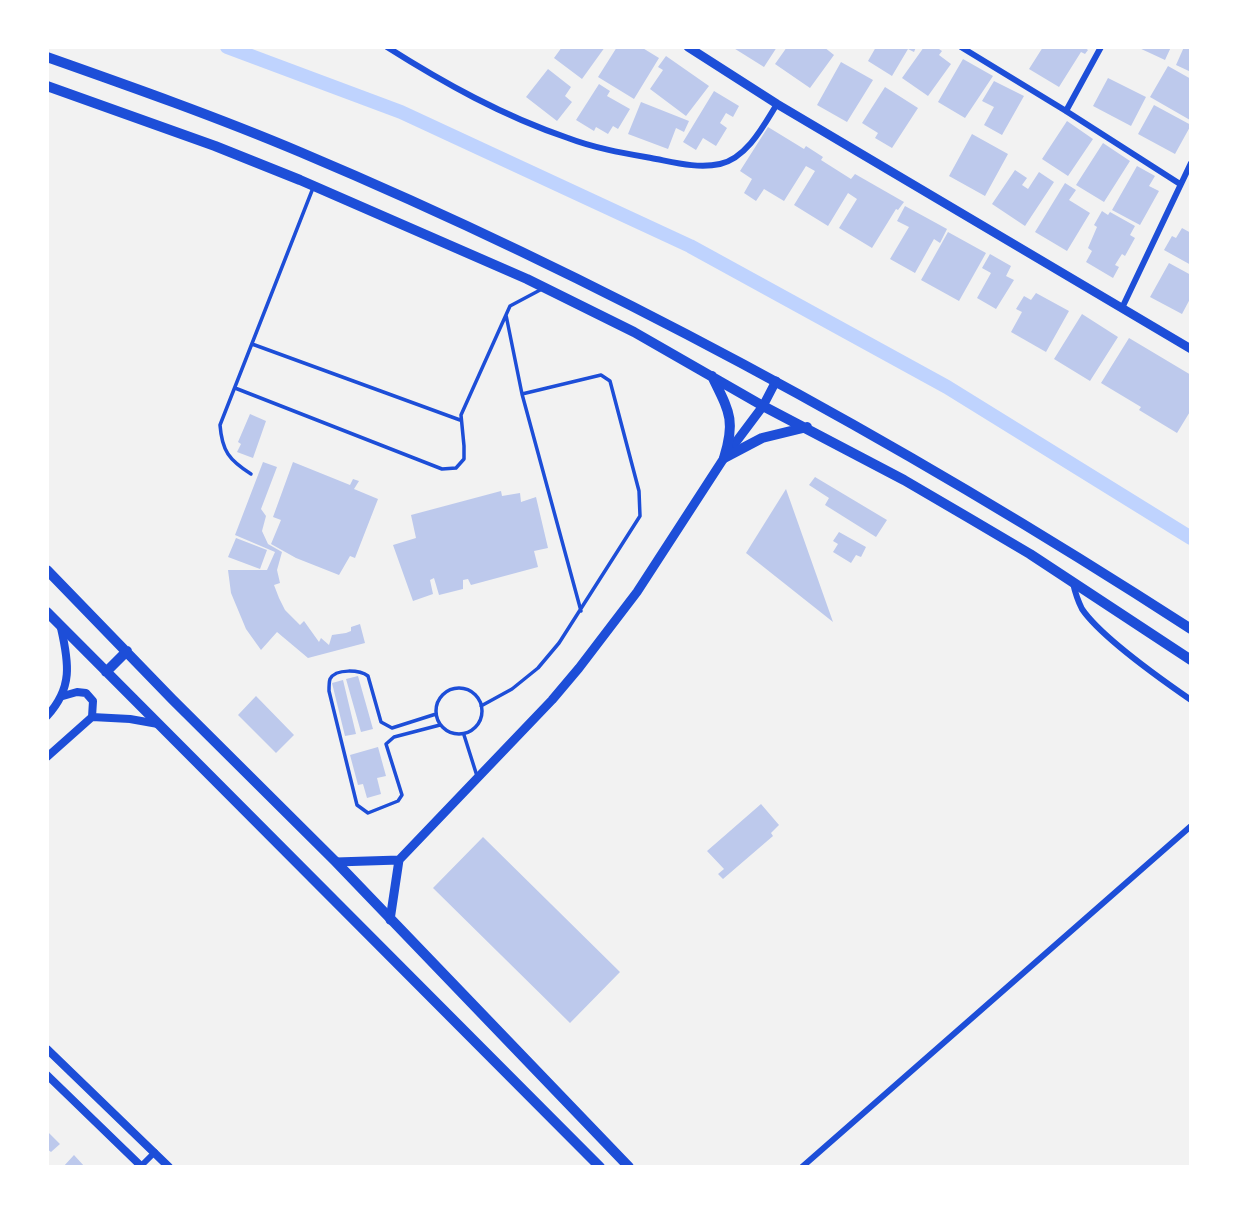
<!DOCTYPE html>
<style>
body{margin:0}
#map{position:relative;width:1238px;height:1214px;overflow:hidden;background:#f2f2f2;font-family:Spectral,serif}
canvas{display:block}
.frame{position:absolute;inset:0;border:49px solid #fff;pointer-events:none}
</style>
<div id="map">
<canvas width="1238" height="1214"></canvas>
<div class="frame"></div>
</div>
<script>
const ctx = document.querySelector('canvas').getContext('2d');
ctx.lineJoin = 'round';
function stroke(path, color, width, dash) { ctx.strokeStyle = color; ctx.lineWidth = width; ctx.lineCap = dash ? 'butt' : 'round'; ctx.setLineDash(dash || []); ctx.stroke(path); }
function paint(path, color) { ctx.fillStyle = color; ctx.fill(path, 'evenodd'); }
const canal = new Path2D(`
 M227 47 401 112 690 246 947 387 1191 538`);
const building = new Path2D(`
 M562 47H605L582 79 554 58Z
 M617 47H641L659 58 634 99 598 77Z
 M732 47H777L764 67Z
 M787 47H824L834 55 810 88 775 64Z
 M876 47H916L914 52 908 49 892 76 868 61Z
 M924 47H936L942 51 939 55 951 64 928 96 902 78Z
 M1043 47H1084L1088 50 1085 54 1081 52 1059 87 1029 69Z
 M1137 47H1171L1165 60Z
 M1184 47H1191V72L1176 65Z
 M666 56 709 86 686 116 650 89 663 70 658 67Z
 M963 59 993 76 965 118 938 102Z
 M841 62 873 80 847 122 817 105Z
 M1168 66 1191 79 1190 120 1150 97Z
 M548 69 571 87 565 96 572 102 557 121 526 97Z
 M1108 78 1146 97 1131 126 1093 106Z
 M994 81 1024 96 1002 135 984 125 994 107 982 101Z
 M599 84 610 91 607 96 630 109 618 129 613 126 608 134 596 127 594 131 576 120Z
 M885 87 918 108 892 148 875 138 878 133 862 123Z
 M714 91 739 106 733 117 726 113 720 123 727 128 716 146 703 138 696 150 683 142Z
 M641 102 689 121 684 132 676 128 668 149 628 134Z
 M1154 105 1191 125 1175 154 1138 134Z
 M1067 121 1093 139 1068 176 1042 159Z
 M768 127 804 149 806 146 823 157 821 160 851 179 855 174 904 202 898 210 896 209 872 248 839 228 857 199 848 193 828 226 794 205 815 171 806 166 784 201 764 189 756 201 744 193 752 179 740 171Z
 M972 134 1008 154 985 196 949 176Z
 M1103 143 1130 161 1104 202 1076 185Z
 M1137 166 1155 176 1149 186 1159 191 1140 225 1112 210Z
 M1015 170 1027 178 1022 185 1028 189 1039 172 1054 182 1025 226 992 204Z
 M1065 183 1076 190 1069 200 1090 213 1067 251 1035 232Z
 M905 206 947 229 940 243 934 239 915 273 890 259 909 227 897 221Z
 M1102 211 1108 215 1110 212 1135 226 1130 235 1135 238 1125 256 1122 254 1115 265 1119 267 1113 278 1086 262 1092 251 1088 248 1097 227 1094 225Z
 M1182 228 1191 233V265L1164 250 1172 236 1176 238Z
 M948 232 986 253 959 301 921 280Z
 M990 254 1011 266 1006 276 1014 280 996 309 977 298 991 273 982 268Z
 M1169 263 1191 275V297L1182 314 1150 297Z
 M1036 293 1069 311 1046 352 1011 332 1022 312 1016 309 1024 296 1031 300Z
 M1082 314 1118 337 1090 381 1054 359Z
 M1129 338 1191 375V410L1177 433 1139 410 1141 407 1101 383Z
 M250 414 266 421 253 458 237 452 241 444 238 442Z
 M263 462 277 467 261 509 266 516 262 531 268 544 282 552 277 570 280 583 274 585 279 598 285 610 300 625 304 621 319 642 321 638 329 645 332 635 346 633 351 631V627L360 624 365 643 308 658 277 632 261 650 246 629 231 593 228 570H267L275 552 235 535Z
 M293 462 350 485 353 479 359 481 354 489 378 499 355 558 350 556 339 575 296 558 271 544 281 520 273 517Z
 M815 477 887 520 876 537 825 505 829 498 809 485Z
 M786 489 833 622 746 553Z
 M501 491 502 496 520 493 521 502 536 497 548 548 534 551 538 567 471 585 468 579 463 580V589L439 595 434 578 430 580 433 594 413 601 393 545 416 538 411 515Z
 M839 532 866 547 861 557 856 555 851 563 833 552 838 544 833 541Z
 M236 538 267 550 260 569 228 557Z
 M358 676 373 729 361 732 346 679Z
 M343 680 356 734 345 736 332 683Z
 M256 696 294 735 276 753 238 715Z
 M378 747 386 776 377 778 381 794 367 798 363 784 358 785 350 755Z
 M761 804 779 825 771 833 773 836 723 879 718 874 724 869 707 851Z
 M483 837 620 972 570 1023 433 888Z
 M47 1131 60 1144 51 1152 47 1149Z
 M74 1155 85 1167H63Z`);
const service = new Path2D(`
 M252 344 460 420
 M235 388 442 469 456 468 464 459V446L461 415 510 306 542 289
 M522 394 581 611
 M251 474C229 460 222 451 220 425L313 188
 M436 711a23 23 0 1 1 46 0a23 23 0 1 1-46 0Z
 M481 706 512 689 538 668 559 643 640 516 639 491 610 381 601 375 522 394 506 315
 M436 714 392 728 381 722 368 676C360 670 336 668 330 679 329 682 329 687 329 691L357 805 368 813 398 801 402 795 386 744 394 737 440 725
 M464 735 477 776`);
const minor = new Path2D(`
 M387 47C444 83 503 116 568 138 594 148 623 153 651 158 673 162 697 169 720 164 747 158 764 125 777 104
 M961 47 1066 111 1180 184
 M1066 111 1101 47
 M1122 308 1191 163
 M1073 583C1075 592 1078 601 1082 609 1101 637 1162 680 1191 700
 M140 1167 155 1152
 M802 1167 1191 826`);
const tertiary = new Path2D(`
 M47 716C73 688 69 663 61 628
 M92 717 130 719 158 724
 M47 757 92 717 93 701 86 693 77 692 63 696
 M47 1049 169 1167
 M47 1075 142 1167`);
const secondary = new Path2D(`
 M688 47 777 104 1191 349
 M336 862 399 860
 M390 920 399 860 552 700 579 668 637 592 724 458 763 406 776 381`);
const primary = new Path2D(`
 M47 57C132 87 217 117 300 152 611 283 908 446 1191 629
 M47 86 215 146 300 180 527 279 634 332 763 406 904 480 969 518 1030 554 1191 660
 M712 376C729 411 736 420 724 458
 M724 458 762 438 807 427`);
const trunk = new Path2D(`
 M47 570 172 699 336 862 629 1167
 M47 612 600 1167
 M106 672 127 651`);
stroke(canal, '#bfd3fe', 14);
paint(building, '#bdc9ec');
stroke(service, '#1d4ed8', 3.5);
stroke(minor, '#1d4ed8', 6);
stroke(tertiary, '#1d4ed8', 8);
stroke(secondary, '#1d4ed8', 9);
stroke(primary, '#1d4ed8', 10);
stroke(trunk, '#1d4ed8', 10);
</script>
